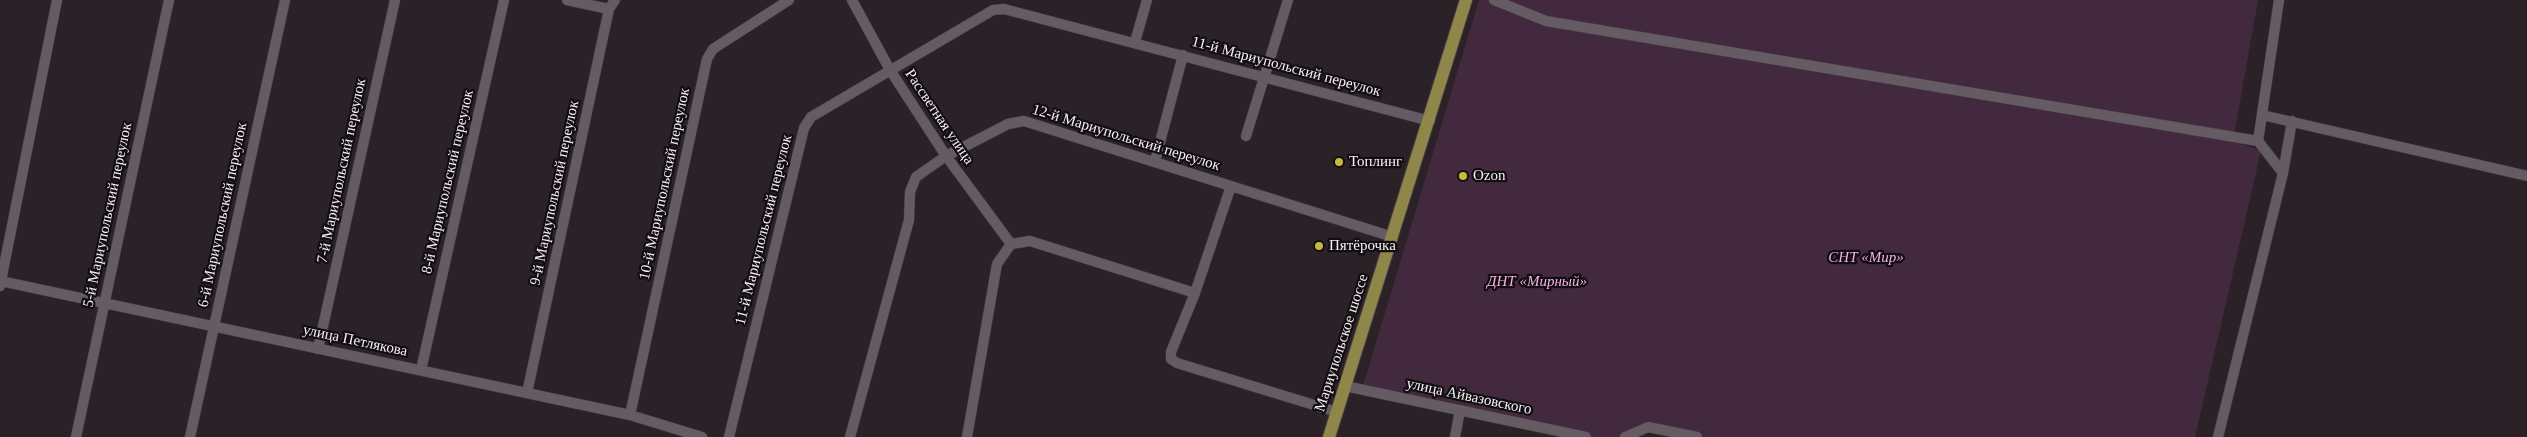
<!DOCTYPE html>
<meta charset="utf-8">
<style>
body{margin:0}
canvas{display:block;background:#2b2228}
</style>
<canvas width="2527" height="437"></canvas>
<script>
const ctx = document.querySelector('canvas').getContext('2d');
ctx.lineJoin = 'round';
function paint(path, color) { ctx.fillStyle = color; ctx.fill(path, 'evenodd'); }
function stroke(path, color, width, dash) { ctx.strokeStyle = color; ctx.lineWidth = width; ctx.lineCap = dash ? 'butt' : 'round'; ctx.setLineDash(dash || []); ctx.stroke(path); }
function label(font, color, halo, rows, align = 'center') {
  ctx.font = font + ' Georgia,serif'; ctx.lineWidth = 4.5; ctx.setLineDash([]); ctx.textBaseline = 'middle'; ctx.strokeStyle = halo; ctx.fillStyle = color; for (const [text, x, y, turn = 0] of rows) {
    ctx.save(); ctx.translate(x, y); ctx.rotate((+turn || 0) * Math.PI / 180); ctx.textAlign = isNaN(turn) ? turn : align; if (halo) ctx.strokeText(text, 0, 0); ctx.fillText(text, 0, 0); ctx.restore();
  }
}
const green = new Path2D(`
 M1479 0H2258L2233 141 2261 151 2195 437H1704L1647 426 1622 437H1593L1363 386Z`);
const minor = new Path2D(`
 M567 0 609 9
 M852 0 890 70 946 156 1011 244
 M1494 0 1546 21 2258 141 2283 173
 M1135 42 1147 0
 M2262 115 2527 176
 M1246 136 1288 0
 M2258 141 2279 0
 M1155 161 1183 55
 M1231 186 1195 293 1171 352V359L1177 363 1337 412
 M0 281 630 415 702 437
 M0 286 57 0
 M318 349 395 0
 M421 370 504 0
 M1345 386 1586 437
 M527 393 609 9 615 0
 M630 415 707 59 713 49 789 0
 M76 437 169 0
 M190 437 285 0
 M729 437 804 128 811 117 993 10 1004 9 1430 121
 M850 437 909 220 910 192 916 177 946 156 1008 124 1024 121 1393 237
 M967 437 997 264 1011 244 1030 241 1195 293
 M1455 437 1460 410
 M1625 437 1648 427 1697 437
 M2218 437 2283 173 2292 121`);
const major = new Path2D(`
 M1329 437 1466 0`);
const markers = [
 [1339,162,5,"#c5bc3d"],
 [1463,176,5,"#c5bc3d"],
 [1319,246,5,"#c5bc3d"]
];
const streetNames = [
 ["11-й Мариупольский переулок",1286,67,15],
 ["Рассветная улица",939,117,56],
 ["12-й Мариупольский переулок",1126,138,17],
 ["7-й Мариупольский переулок",342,171,-78],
 ["8-й Мариупольский переулок",448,182,-77],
 ["10-й Мариупольский переулок",665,184,-78],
 ["9-й Мариупольский переулок",555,193,-78],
 ["5-й Мариупольский переулок",108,215,-78],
 ["6-й Мариупольский переулок",223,215,-78],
 ["11-й Мариупольский переулок",764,230,-76],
 ["улица Петлякова",355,341,12],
 ["Мариупольское шоссе",1342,343,-72],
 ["улица Айвазовского",1469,397,12]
];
const poiNames = [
 ["Топлинг",1349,162],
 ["Ozon",1473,176],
 ["Пятёрочка",1329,246]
];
const parkNames = [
 ["СНТ «Мир»",1866,258],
 ["ДНТ «Мирный»",1537,282]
];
paint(green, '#43293e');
stroke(minor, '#453e43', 11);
stroke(major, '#453e43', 14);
stroke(minor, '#655b62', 10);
stroke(major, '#8f874a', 12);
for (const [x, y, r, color] of markers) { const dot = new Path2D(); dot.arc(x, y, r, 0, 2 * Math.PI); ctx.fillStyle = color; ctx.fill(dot); stroke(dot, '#110d10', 2); }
label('15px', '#f7f1f6', '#110d10', streetNames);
label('15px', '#f7f1f6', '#110d10', poiNames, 'left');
label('italic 15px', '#f8afe7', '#110d10', parkNames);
</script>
